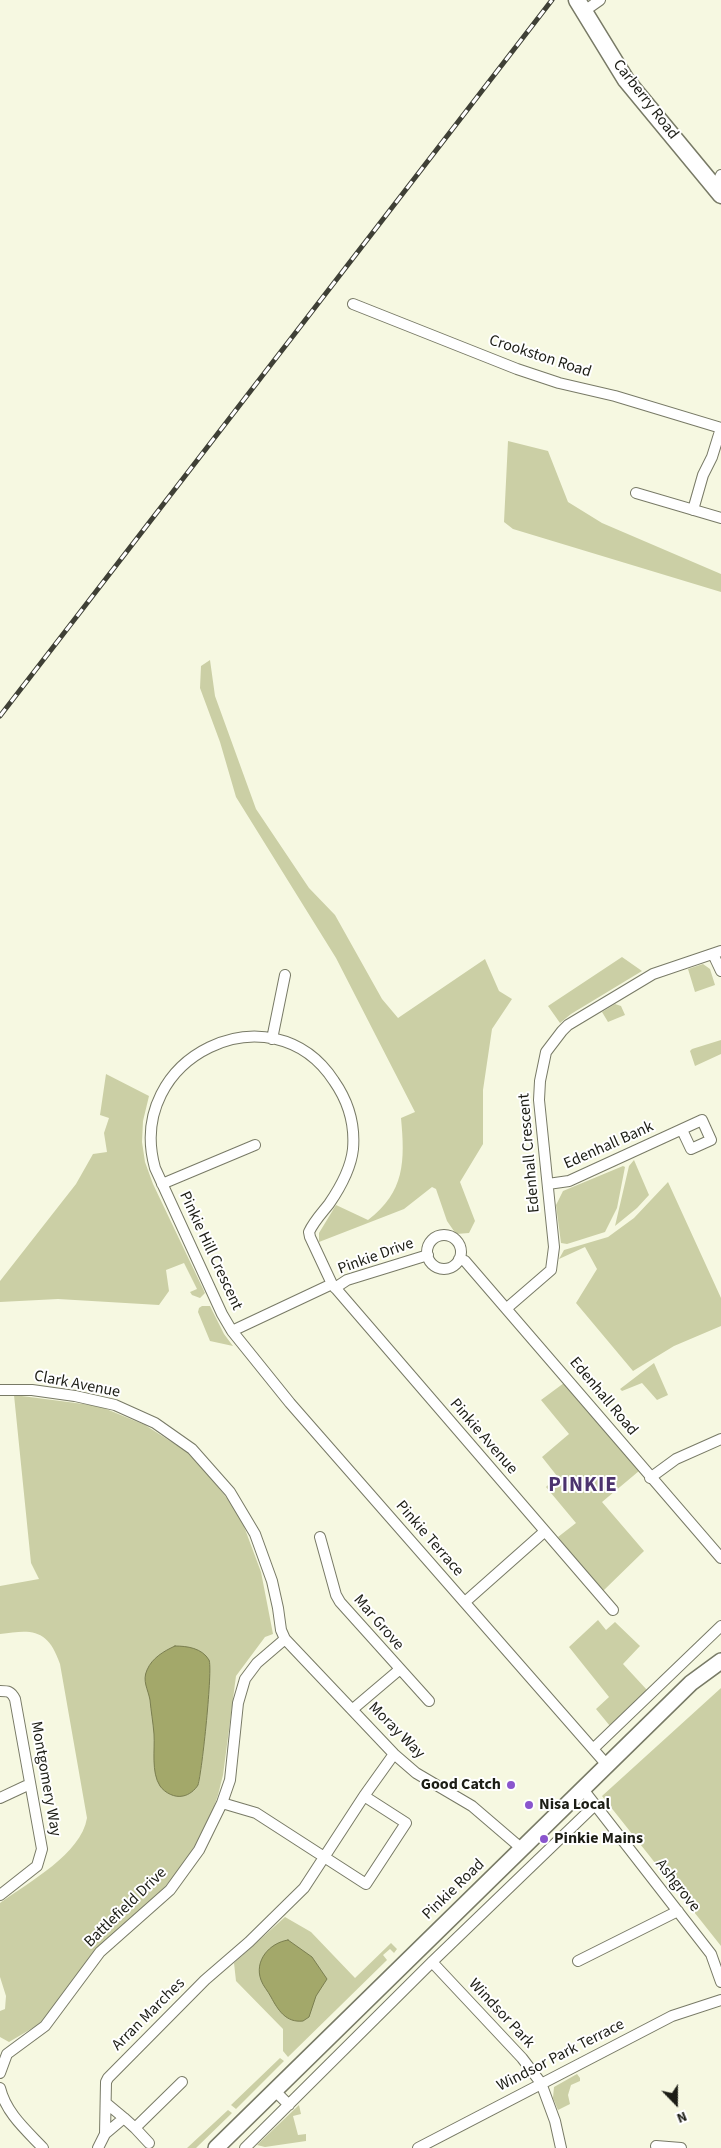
<!DOCTYPE html>
<style>
body{margin:0}
#map{position:relative;width:721px;height:2148px;overflow:hidden;background:#f6f8e1;font-family:"Source Sans 3",sans-serif}
canvas{display:block}
.north{position:absolute;left:651px;top:2078px;width:50px;height:50px;-webkit-text-stroke:4px #fff;paint-order:stroke;rotate:158deg;font-size:14px;font-weight:700;line-height:20px;text-align:center;color:#1c1d15}
.north::after{content:'';display:block;margin:auto;width:18px;height:22px;background:#1c1d15;clip-path:polygon(50% 0,100% 100%,50% 72%,0 100%)}
</style>
<div id="map">
<canvas width="721" height="2148"></canvas>
<div class="north">N</div>
</div>
<script>
const ctx = document.querySelector('canvas').getContext('2d');
ctx.lineJoin = 'round';
function paint(path, color) { ctx.fillStyle = color; ctx.fill(path, 'evenodd'); }
function stroke(path, color, width, dash) { ctx.strokeStyle = color; ctx.lineWidth = width; ctx.lineCap = dash ? 'butt' : 'round'; ctx.setLineDash(dash || []); ctx.stroke(path); }
function label(font, color, halo, rows, align = 'center') {
  ctx.font = font + ' "Source Sans 3",sans-serif'; ctx.lineWidth = 4; ctx.setLineDash([]); ctx.textBaseline = 'middle'; ctx.strokeStyle = halo; ctx.fillStyle = color; for (const [text, x, y, turn = 0] of rows) {
    ctx.save(); ctx.translate(x, y); ctx.rotate((+turn || 0) * Math.PI / 180); ctx.textAlign = isNaN(turn) ? turn : align; if (halo) ctx.strokeText(text, 0, 0); ctx.fillText(text, 0, 0); ctx.restore();
  }
}
const green = new Path2D(`
 M508 441 548 451 568 502 602 523 721 574V592L513 529 504 522Z
 M210 660 215 696 256 809 309 888 335 915 382 999 398 1018 485 959 499 991 512 999 492 1029 483 1090V1144L460 1182 475 1221 469 1233 456 1234 447 1221 436 1189 432 1187 404 1209 319 1242V1233L336 1205 368 1220C405 1192 405 1161 401 1118L415 1112 336 958 236 797 220 742 200 688 201 666Z
 M622 957 642 971 571 1014 560 1023 548 1006Z
 M703 964 710 969 715 985 695 992 688 969Z
 M615 1004 621 1006 625 1015 608 1022 602 1012Z
 M721 1040V1054L695 1066 690 1051 692 1049Z
 M106 1074 149 1096 143 1121 142 1142 145 1162 153 1184 205 1293 200 1298 192 1295 190 1292 197 1289 184 1263 166 1270 169 1291 159 1305 58 1299 0 1302V1281L76 1184 93 1154 107 1152 104 1133 109 1118 100 1115Z
 M634 1160 649 1195 637 1208 615 1226 629 1166Z
 M623 1166 625 1167 617 1208 605 1232 567 1244 561 1243 556 1205 563 1191Z
 M668 1182 721 1298V1326L674 1346 633 1371 576 1303 597 1269 585 1247 559 1259 564 1250 608 1237 634 1218Z
 M202 1306H210L224 1334 233 1346 210 1341 198 1312 199 1308Z
 M654 1363 668 1395 657 1400 642 1383 622 1391 620 1389Z
 M564 1383 639 1471 602 1502 644 1551 603 1591 602 1588 596 1584 558 1537 576 1523 546 1487 557 1476 542 1457 569 1434 541 1400Z
 M14 1395 99 1406 145 1425 192 1455 239 1513 261 1572 273 1634 265 1637 236 1676 223 1775 218 1795 210 1818 187 1860 163 1889 93 1953 47 2017 36 2026 9 2042 0 2037V2011L5 2009 6 1996 0 1977V1903C29 1882 81 1854 87 1818L60 1664C48 1629 33 1629 0 1634V1586L39 1579 31 1563Z
 M598 1620 606 1630 615 1622 640 1646 623 1664 647 1690 610 1726 596 1709 609 1697 569 1647Z
 M721 1688V1946L602 1796Z
 M285 1917 311 1932 355 1978 391 1943 397 1949 394 1953 390 1949 383 1955 387 1960 288 2057 283 2051V2029L236 1981 234 1963Z
 M280 2058 284 2061 236 2109 231 2105Z
 M577 2074 580 2078V2081L571 2085 568 2095 570 2104 558 2110 553 2098 554 2087Z
 M299 2105 301 2114 293 2116 298 2135 306 2134V2141L265 2147 257 2145Z
 M228 2110 232 2113 196 2148H187Z`);
const water = new Path2D(`
 M175 1646C187 1646 202 1648 209 1660 213 1668 202 1772 198 1785 195 1790 189 1795 183 1796 175 1798 165 1793 160 1786 151 1772 155 1750 154 1734 153 1722 151 1711 150 1700 148 1689 142 1681 147 1670 152 1658 164 1651 175 1646Z
 M288 1940 312 1957 327 1979 316 1996 309 2017 303 2021C286 2023 278 2010 271 1997 268 1991 263 1986 261 1980 254 1961 269 1943 288 1940Z`);
const minor = new Path2D(`
 M583 12 600 0
 M715 188 721 175
 M353 304 517 369 559 383 615 396 721 428
 M636 493 721 518
 M693 510 703 475 712 457 721 428
 M713 954 721 971
 M272 1039 285 975
 M162 1184 255 1145
 M548 1184 569 1181 702 1120 711 1140 691 1149 682 1130
 M427 1252a17 17 0 1 1 34 0a17 17 0 1 1-34 0Z
 M459 1259 465 1261 721 1558
 M335 1288 347 1280 428 1255
 M507 1308 551 1270 554 1247 539 1100 540 1081 546 1052 562 1031 568 1025 653 974 721 951
 M232 1331 332 1284
 M0 1390H32L75 1396 115 1405 155 1423 192 1449 230 1492 255 1534 272 1581 278 1608 281 1630 285 1639 394 1754 416 1773 472 1806 521 1848
 M650 1478 676 1459 721 1439
 M320 1537 336 1595 340 1602 429 1701
 M465 1602 544 1532
 M0 1691C8 1691 11 1691 15 1699L42 1849 37 1866 0 1895
 M353 1709 399 1670
 M593 1749 721 1626
 M607 1765 290 1403 232 1331 222 1314 155 1168C124 1057 272 986 334 1081 348 1101 355 1125 353 1149 351 1168 340 1188 329 1204 322 1213 314 1221 309 1232L310 1237 332 1284 613 1610
 M582 1788 711 1954 721 1982
 M0 1798 30 1784
 M222 1803 256 1813 366 1884 406 1823 364 1796
 M578 1961 678 1911
 M432 1962 522 2058 541 2083 555 2121 561 2148
 M0 2073 7 2054 45 2026 100 1952 170 1890 199 1850 222 1803 230 1780 238 1703 245 1679 257 1663 285 1639
 M0 2088C6 2113 26 2130 43 2148
 M274 2090 289 2105
 M106 2103 124 2118
 M135 2128 149 2143
 M105 2134 124 2118 135 2128 182 2082
 M656 2146 681 2148
 M98 2148 105 2134 106 2082 108 2078 205 1980 249 1942 304 1888 364 1796 394 1754
 M245 2148 432 1962 595 1805
 M418 2148 672 2016 721 2000`);
const secondary = new Path2D(`
 M216 2148 691 1683 721 1661`);
const primary = new Path2D(`
 M577 0 626 80 721 195`);
const rail = new Path2D(`
 M0 716 552 0`);
const markers = [
 [511,1785,5,"#8a55cd"],
 [529,1805,5,"#8a55cd"],
 [544,1839,5,"#8a55cd"]
];
const streetNames = [
 ["Carberry Road",645,100,52],
 ["Crookston Road",540,357,18],
 ["Edenhall Bank",609,1146,-24],
 ["Edenhall Crescent",530,1153,-95],
 ["Pinkie Hill Crescent",210,1251,65],
 ["Pinkie Drive",376,1257,-20],
 ["Clark Avenue",77,1385,11],
 ["Edenhall Road",603,1397,50],
 ["Pinkie Avenue",483,1437,49],
 ["Pinkie Terrace",429,1539,49],
 ["Mar Grove",378,1623,49],
 ["Moray Way",396,1731,45],
 ["Montgomery Way",45,1779,80],
 ["Ashgrove",677,1886,52],
 ["Pinkie Road",454,1890,-44],
 ["Battlefield Drive",126,1908,-44],
 ["Windsor Park",501,2014,47],
 ["Arran Marches",149,2015,-45],
 ["Windsor Park Terrace",561,2056,-27]
];
const poiNames = [
 ["Good Catch",501,1785,"right"],
 ["Nisa Local",539,1805],
 ["Pinkie Mains",554,1839]
];
const districtNames = [
 ["PINKIE",583,1486]
];
paint(green, '#cbcfa5');
paint(water, '#a3a86a');
stroke(water, '#7a7e50', 1);
stroke(minor, '#787a66', 12);
stroke(secondary, '#787a66', 18);
stroke(primary, '#787a66', 19);
stroke(minor, '#fff', 10);
stroke(secondary, '#fff', 15);
stroke(primary, '#fff', 16);
stroke(rail, '#3f4036', 5);
stroke(rail, '#fff', 3, [9]);
for (const [x, y, r, color] of markers) { const dot = new Path2D(); dot.arc(x, y, r, 0, 2 * Math.PI); ctx.fillStyle = color; ctx.fill(dot); stroke(dot, '#fff', 2); }
label('16px', '#1c1d15', '#fff', streetNames);
label('bold 16px', '#1c1d15', '#fff', poiNames, 'left');
ctx.letterSpacing = '1px';
label('bold 21px', '#4c336e', '#fff', districtNames);
ctx.letterSpacing = '0px';
</script>
